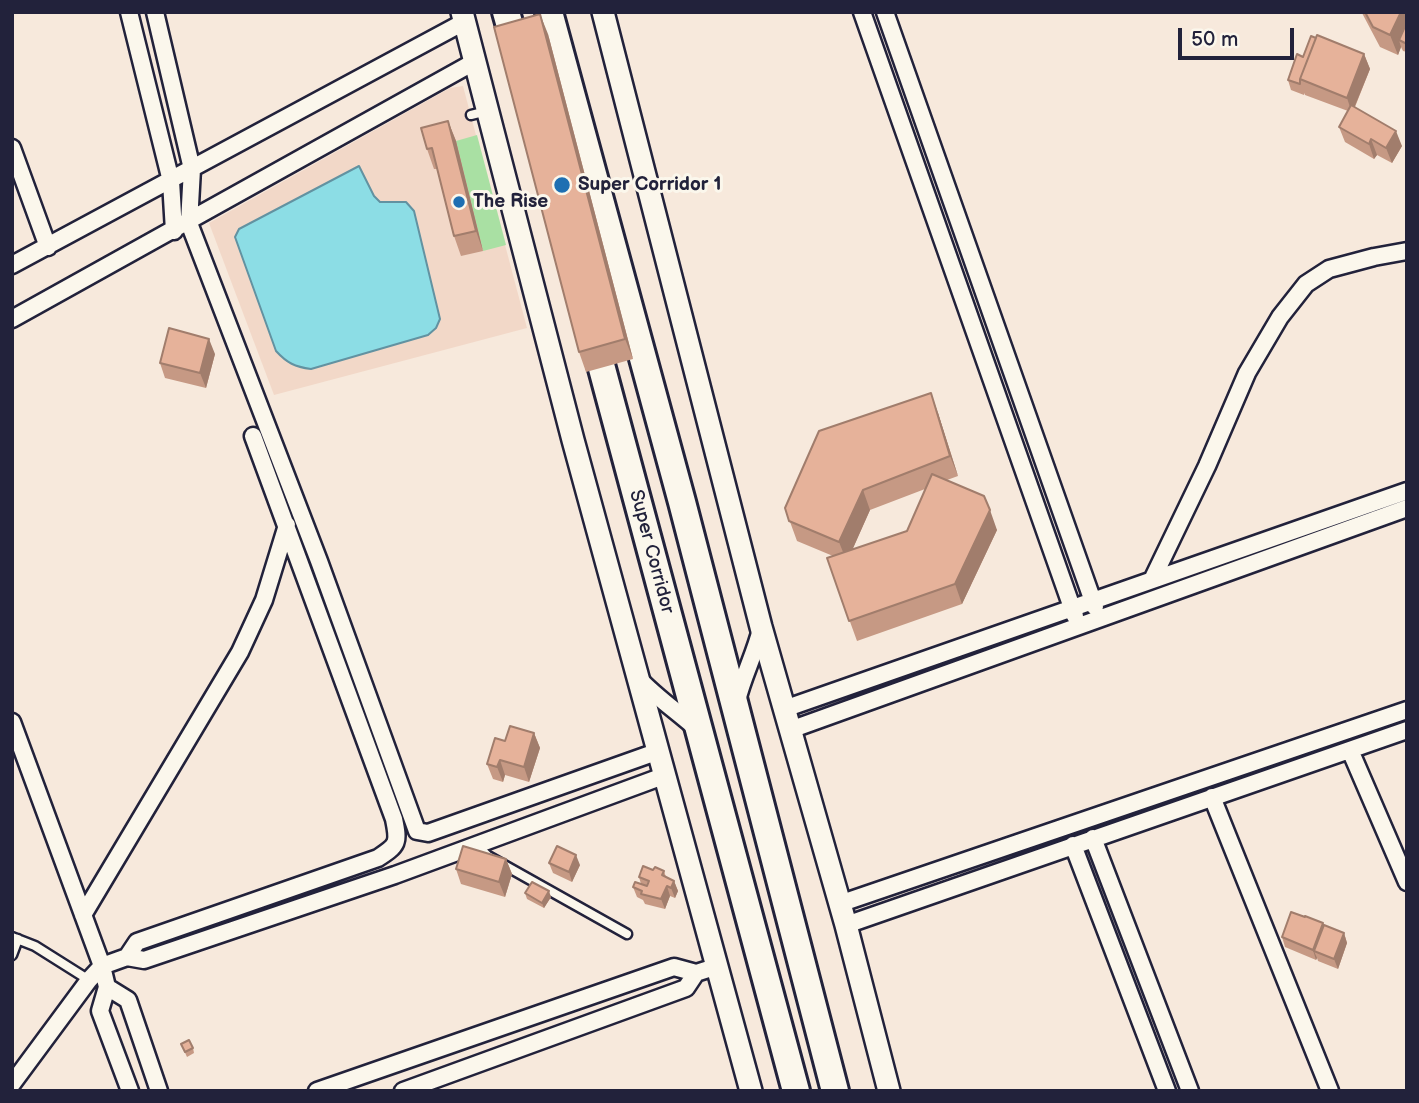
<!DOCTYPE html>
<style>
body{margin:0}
#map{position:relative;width:1419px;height:1103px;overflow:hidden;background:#f7e9dc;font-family:"Balsamiq Sans",sans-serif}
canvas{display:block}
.frame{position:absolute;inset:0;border:14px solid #22223b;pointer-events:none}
.scale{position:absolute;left:1178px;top:28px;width:116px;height:32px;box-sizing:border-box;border:4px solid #22223b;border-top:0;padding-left:9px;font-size:21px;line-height:24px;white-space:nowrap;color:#22223b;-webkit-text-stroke:5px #fbf7ec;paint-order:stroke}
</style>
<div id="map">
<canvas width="1419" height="1103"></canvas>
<div class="frame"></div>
<div class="scale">50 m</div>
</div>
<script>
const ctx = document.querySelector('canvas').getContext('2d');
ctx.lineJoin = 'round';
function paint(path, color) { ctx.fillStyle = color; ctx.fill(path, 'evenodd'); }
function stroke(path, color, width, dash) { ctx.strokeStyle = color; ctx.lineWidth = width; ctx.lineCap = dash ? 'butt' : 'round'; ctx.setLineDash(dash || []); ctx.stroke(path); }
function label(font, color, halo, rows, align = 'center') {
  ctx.font = font + ' "Balsamiq Sans",sans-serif'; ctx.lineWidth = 6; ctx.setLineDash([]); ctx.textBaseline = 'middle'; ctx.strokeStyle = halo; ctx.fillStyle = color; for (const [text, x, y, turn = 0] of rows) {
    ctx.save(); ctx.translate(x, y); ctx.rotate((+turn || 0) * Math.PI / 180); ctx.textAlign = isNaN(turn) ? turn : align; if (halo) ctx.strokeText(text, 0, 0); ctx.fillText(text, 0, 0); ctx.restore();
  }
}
const built = new Path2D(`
 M463 86 527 328 274 395 209 223 450 88Z`);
const green = new Path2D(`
 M477 135 506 245 483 251 456 141Z`);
const water = new Path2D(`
 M359 166 374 196 380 202H406L414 211 440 319 436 328 428 335 311 369C295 367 287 363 276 351L235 237 239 229Z`);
const service = new Path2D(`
 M471 115 487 111
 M477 845 488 856 627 934
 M12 937 35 946 89 980
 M12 955 18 939`);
const minor = new Path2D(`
 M129 12 171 181 174 231
 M155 12 192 169 189 223 319 561 417 831 428 833 659 751
 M862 12 1075 616
 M885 12 1095 607
 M12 148 48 247
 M12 265 464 22
 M12 319 474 62
 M1153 578 1207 466 1247 373 1280 317 1306 284 1329 269 1374 257 1407 251
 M639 679C657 698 678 712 698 730
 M737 701C743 676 755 654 761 629
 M784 709 1407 491
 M12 722 102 966 127 957 144 960 395 875 666 775
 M790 730 1407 508
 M1350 750 1407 882
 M1212 797 1330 1091
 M1093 838 1190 1091
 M1073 845 1167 1091
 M839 904 1407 710
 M83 915 240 652 264 600 287 525
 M846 925 1407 730
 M127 957 137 942 378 858C398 845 399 843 394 819L253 436
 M102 966 107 987 100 1011 130 1091
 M107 987 128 1000 159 1091
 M12 1084 89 980 102 966
 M317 1091 674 967 696 973 718 966
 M403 1091 686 988 696 973`);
const tertiary = new Path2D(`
 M462 12 573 440 751 1091
 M603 12 761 627 846 925 889 1091`);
const primary = new Path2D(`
 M506 12 519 58
 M549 12 682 502 835 1091
 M593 335 796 1091`);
const wall = new Path2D(`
 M1407 12V52L1403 51 1401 47 1398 55 1380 47 1362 13Z
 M548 34 633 359 586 372 579 352Z
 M1364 54 1370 69 1355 107 1402 146 1392 163 1377 155 1374 159 1345 142 1339 127 1348 111 1305 95V93L1304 95 1291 90 1288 80 1303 57Z
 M448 121 456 141 483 251 461 256 454 236 437 169H434L427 149Z
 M215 354 206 388 165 378 160 363Z
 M938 413 958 476 947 480 997 530 962 604 857 641 827 558 833 556 797 541 785 508ZM925 489 907 531 852 550 870 510Z
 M534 733 540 748 529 782 505 775 503 782 493 779 487 764 505 741Z
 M506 859 512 874 505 897 461 884 456 869Z
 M549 863 580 865 572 882 553 873Z
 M653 870 664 871 666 877 674 881 678 891 675 898 670 896 665 909 645 904 643 900 637 897 633 887 641 884 639 877Z
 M525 893 551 897 544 908 527 899Z
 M1305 917 1323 923 1324 925 1344 933 1347 943 1338 969 1318 961 1317 958 1316 960 1285 947 1282 937Z
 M181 1044 193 1048 194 1053 187 1057Z`);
const shadedWall = new Path2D(`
 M1401 12H1407V36L1399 40 1401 47 1398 55 1390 35Z
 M540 14 548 34 633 359 625 339Z
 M1364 54 1370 69 1352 113 1347 98Z
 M448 121 456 141 483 251 476 231Z
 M1396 131 1402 146 1392 163 1386 148Z
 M1371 139 1377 155 1374 159 1369 144Z
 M209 339 215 354 206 388 200 373Z
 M931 393 938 413 958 476 950 456Z
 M863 490 870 510 847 562 839 542Z
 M990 510 997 530 962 604 955 584Z
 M534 733 540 748 529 782 524 767Z
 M500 760 505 775 503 782 497 767Z
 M576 855 580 865 572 882 569 872Z
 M506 859 512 874 505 897 499 882Z
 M674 881 678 891 675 898 671 888Z
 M667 886 670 896 665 909 661 899Z
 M549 891 551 897 544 908 542 903Z
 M1323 923 1327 933 1314 951 1317 958 1316 960 1313 950Z
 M1344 933 1347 943 1338 969 1334 959Z`);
const building = new Path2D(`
 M1365 12H1401L1390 35 1373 27Z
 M540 14 625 339 579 352 494 27Z
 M1407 22V44L1399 40Z
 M1317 35 1364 54 1347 98 1300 79Z
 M1311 36 1316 38 1300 79V84L1288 80 1297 54 1303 57Z
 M1351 105 1396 131 1386 148 1371 139 1369 144 1339 127Z
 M448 121 476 231 454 236 432 148 427 149 421 128Z
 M169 328 209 339 200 373 160 363Z
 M931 393 950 456 863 490 839 542 789 521 785 508 819 431Z
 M932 474 984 496 990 510 955 584 849 621 827 558 907 531Z
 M510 726 534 733 524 767 500 760 497 767 487 764 495 738 505 741Z
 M463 846 506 859 499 882 456 869Z
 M557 846 576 855 569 872 549 863Z
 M643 866 653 870 655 867 664 871 662 875 674 881 671 888 667 886 661 899 641 894 642 891 633 887 635 882 647 886 649 881 639 877Z
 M532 882 549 891 542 903 525 893Z
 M1291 912 1305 917V916L1323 923 1313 950 1282 937Z
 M1324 925 1344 933 1334 959 1314 951Z
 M189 1040 193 1048 185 1052 181 1044Z`);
const markers = [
 [562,185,9,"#1f6fb2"],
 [459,202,7,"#1f6fb2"]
];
const poiNames = [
 ["Super Corridor 1",578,185],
 ["The Rise",473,202]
];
const streetNames = [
 ["Super Corridor",651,552,75]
];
paint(built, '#f2d8c8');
paint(green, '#a9e0a3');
paint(water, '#8cdde5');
stroke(water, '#6292a1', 2);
stroke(service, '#22223b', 13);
stroke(minor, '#22223b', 21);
stroke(tertiary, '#22223b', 26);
stroke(primary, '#22223b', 32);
stroke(service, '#fbf7ec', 8);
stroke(minor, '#fbf7ec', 16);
stroke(tertiary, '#fbf7ec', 21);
stroke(primary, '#fbf7ec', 26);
paint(wall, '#c69984');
paint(shadedWall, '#a17d6c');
paint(building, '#e6b29a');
stroke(building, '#a17d6c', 2);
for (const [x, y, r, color] of markers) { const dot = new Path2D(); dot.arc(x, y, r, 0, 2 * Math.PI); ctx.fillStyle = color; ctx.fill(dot); stroke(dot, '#fbf7ec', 2.5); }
label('bold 19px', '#22223b', '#fbf7ec', poiNames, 'left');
label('19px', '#22223b', '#fbf7ec', streetNames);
</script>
